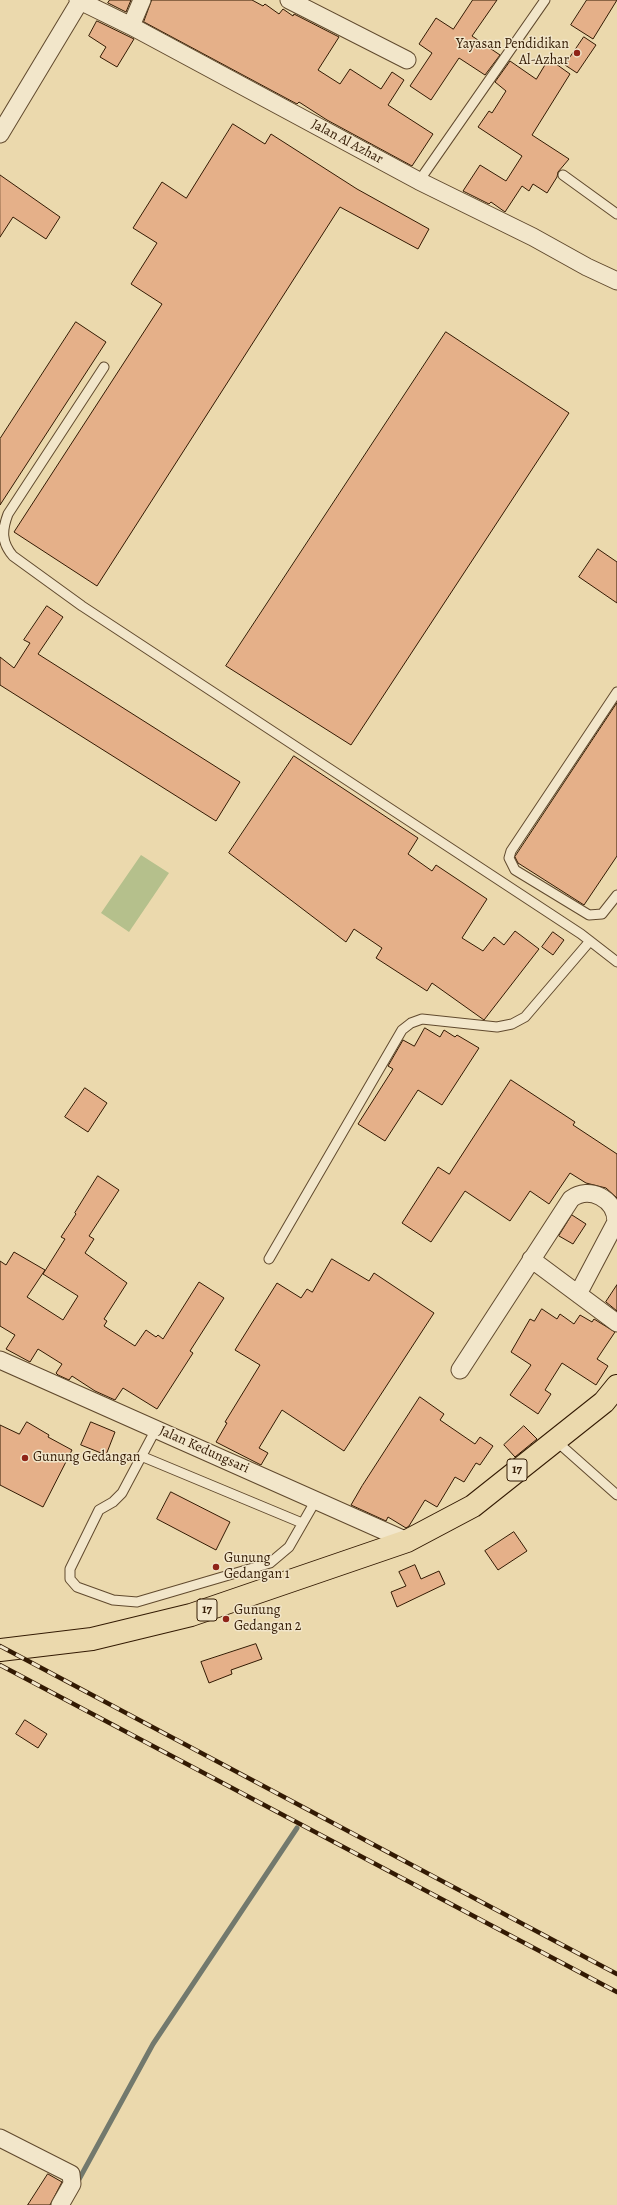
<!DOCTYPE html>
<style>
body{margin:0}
canvas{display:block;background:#ebd9ad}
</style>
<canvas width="617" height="2205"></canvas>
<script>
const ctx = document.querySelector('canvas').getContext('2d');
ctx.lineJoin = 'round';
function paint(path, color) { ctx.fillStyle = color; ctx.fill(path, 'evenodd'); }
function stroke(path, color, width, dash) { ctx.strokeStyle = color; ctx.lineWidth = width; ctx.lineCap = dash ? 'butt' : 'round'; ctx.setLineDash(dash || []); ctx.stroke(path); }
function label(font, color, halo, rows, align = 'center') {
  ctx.font = font + ' Alegreya,serif'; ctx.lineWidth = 3; ctx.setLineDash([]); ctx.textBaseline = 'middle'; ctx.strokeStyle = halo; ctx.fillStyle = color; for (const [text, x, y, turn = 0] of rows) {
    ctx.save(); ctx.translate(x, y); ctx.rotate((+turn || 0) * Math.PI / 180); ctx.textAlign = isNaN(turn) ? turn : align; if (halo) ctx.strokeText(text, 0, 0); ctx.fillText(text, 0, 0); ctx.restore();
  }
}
const green = new Path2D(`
 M141 855 169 873 129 932 101 913Z`);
const stream = new Path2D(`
 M77 2183 153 2044 297 1828`);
const building = new Path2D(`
 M110 0H131L126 12 108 3Z
 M152 0H252L263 6 265 4 279 14 283 9 293 16 294 14 339 37 318 70 340 84 350 69 381 89 392 72 404 80 388 105 433 134 412 166 327 120 299 102 297 104 144 22Z
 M473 0H497L472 36 500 55 485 75 459 58 431 100 410 86 432 53 419 44 436 18 453 29Z
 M587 0H617L593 39 571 25Z
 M97 21 134 39 117 67 100 57 106 47 89 36Z
 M584 37 596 45 577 73 565 65Z
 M549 59 570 74 532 135 569 159 558 172 557 177 547 193 533 184 529 191 522 186 505 212 491 202 489 204 463 191 480 165 506 181 522 156 478 127 489 111 492 113 506 91 495 82 510 61 536 79Z
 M233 124 265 144 271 134 357 189 429 229 418 249 340 207 97 586 14 532 162 304 131 284 157 243 133 228 162 182 186 198Z
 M0 175 60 217 46 239 13 217 0 237Z
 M76 322 106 342 0 505V439Z
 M446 332 569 413 351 745 226 666Z
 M598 549 617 562V603L579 577Z
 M47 606 63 617 38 654 240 782 216 821 0 685V657L14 668 30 643 24 640Z
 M617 703V856L584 905 518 863 515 857Z
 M294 756 418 838 408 854 432 871 436 865 487 899 462 938 483 951 494 937 504 945 515 931 539 949 484 1020 432 983 427 991 376 958 382 948 354 929 346 942 229 853Z
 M553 932 564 940 553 955 542 947Z
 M425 1028 440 1037 444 1030 455 1037 457 1035 479 1048 442 1105 418 1090 385 1141 358 1124 393 1069 388 1066 403 1040 414 1046Z
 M511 1080 575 1122 573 1125 617 1154V1198L606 1188 586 1183 570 1173 549 1204 530 1191 510 1221 465 1191 431 1242 402 1223 438 1167 449 1174Z
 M85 1088 107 1103 88 1132 65 1117Z
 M98 1176 119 1190 89 1236 94 1239 85 1253 127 1283 104 1319 107 1321 104 1326 135 1346 146 1330 156 1337 158 1335 163 1339 199 1282 224 1298 190 1351 193 1353 157 1409 123 1388 115 1400 95 1391 72 1376 69 1380 58 1375 56 1373 62 1364 38 1349 30 1362 6 1349 15 1335 0 1326V1261L6 1265 14 1252 45 1270 27 1297 63 1320 78 1296 43 1274 65 1239 61 1237 76 1214 75 1213Z
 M572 1215 586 1224 573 1244 559 1236Z
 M332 1259 369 1281 374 1273 434 1313 344 1451 282 1410 259 1448 268 1453 261 1465 216 1442 227 1423 225 1422 260 1365 235 1350 277 1283 301 1298 307 1289 312 1292Z
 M617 1285V1311L606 1302Z
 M542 1309 557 1319 560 1314 574 1324 580 1315 592 1322 594 1319 615 1332 597 1359 608 1366 596 1385 562 1363 545 1390 551 1394 538 1414 510 1395 531 1365 511 1352 530 1319 534 1321Z
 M420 1397 444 1414 440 1420 475 1444 480 1437 493 1446 480 1465 476 1463 464 1482 455 1477 437 1507 425 1500 409 1526 406 1528 388 1517 386 1521 351 1505 362 1486Z
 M27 1422 49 1435 48 1437 72 1450 43 1507 0 1485V1425L19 1434Z
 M91 1422 115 1432 106 1455 81 1445Z
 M524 1426 537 1439 515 1457 504 1445Z
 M171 1492 230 1522 216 1550 157 1519Z
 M514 1532 527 1551 498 1570 485 1551Z
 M415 1565 421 1579 439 1571 445 1584 397 1607 391 1592 406 1586 399 1572Z
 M256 1644 262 1659 231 1670 232 1674 209 1683 201 1662Z
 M25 1720 47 1734 38 1748 16 1734Z
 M48 2174 62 2182 50 2205H28Z`);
const lane = new Path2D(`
 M563 175 617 214
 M419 181 545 0
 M104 367 8 514C2 530 1 542 13 556L82 606 581 934 617 962
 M617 692 511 851 509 858 515 870 589 915 602 914 617 895
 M269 1259 402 1030 411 1023 422 1019 497 1027 512 1024 525 1017 590 941
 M156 1429 122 1493 113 1502 99 1510 70 1569V1579L77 1587 113 1600 137 1602 270 1563 289 1547 316 1500
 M555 1440 617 1495
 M141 1456 302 1523`);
const street = new Path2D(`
 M78 0 131 26 419 181 533 237 587 267 617 281
 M289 0 407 60
 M131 26 142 0
 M0 134 80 1
 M531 1259 617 1323
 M0 1360 407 1541
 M460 1370 571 1199C589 1185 616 1199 616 1222L578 1294
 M0 2138 71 2174 72 2184 60 2205`);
const highway = new Path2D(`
 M0 1650 92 1639 191 1615 407 1541 473 1506 604 1402 617 1386`);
const rail = new Path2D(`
 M0 1646 617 1974
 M0 1665 617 1992`);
const markers = [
 [577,53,4,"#8f2418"],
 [25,1458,4,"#8f2418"],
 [216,1567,4,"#8f2418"],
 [226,1619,4,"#8f2418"]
];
const shields = [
 [517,1470,20],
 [207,1610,20]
];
const shieldNames = [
 ["17",517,1470],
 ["17",207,1610]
];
const poiNames = [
 ["Yayasan Pendidikan",569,45,"right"],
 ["Al-Azhar",569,61,"right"],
 ["Gunung Gedangan",33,1458],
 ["Gunung",224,1559],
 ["Gedangan 1",224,1575],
 ["Gunung",234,1611],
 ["Gedangan 2",234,1627]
];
const streetNames = [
 ["Jalan Al Azhar",347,142,28],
 ["Jalan Kedungsari",204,1450,24]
];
paint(green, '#b5c08c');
stroke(stream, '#72796d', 5);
paint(building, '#e5b089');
stroke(building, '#331a03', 1);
stroke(lane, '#614a2e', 11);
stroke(street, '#614a2e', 19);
stroke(highway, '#331a03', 24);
stroke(lane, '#f2e6ca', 9);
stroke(street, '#f2e6ca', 17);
stroke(highway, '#ebd9ad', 22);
stroke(rail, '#331a03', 4.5);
stroke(rail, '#f2e6ca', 3, [9]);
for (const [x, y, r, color] of markers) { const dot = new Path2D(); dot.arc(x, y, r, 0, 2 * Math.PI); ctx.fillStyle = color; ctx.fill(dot); stroke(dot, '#f2e6ca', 1.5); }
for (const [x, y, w] of shields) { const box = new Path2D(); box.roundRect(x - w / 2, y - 11, w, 22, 3); ctx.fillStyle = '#f2e6ca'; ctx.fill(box); stroke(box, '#331a03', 1); }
label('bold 13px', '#331a03', null, shieldNames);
label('14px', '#331a03', '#f2e6ca', poiNames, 'left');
label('14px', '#331a03', '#f2e6ca', streetNames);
</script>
